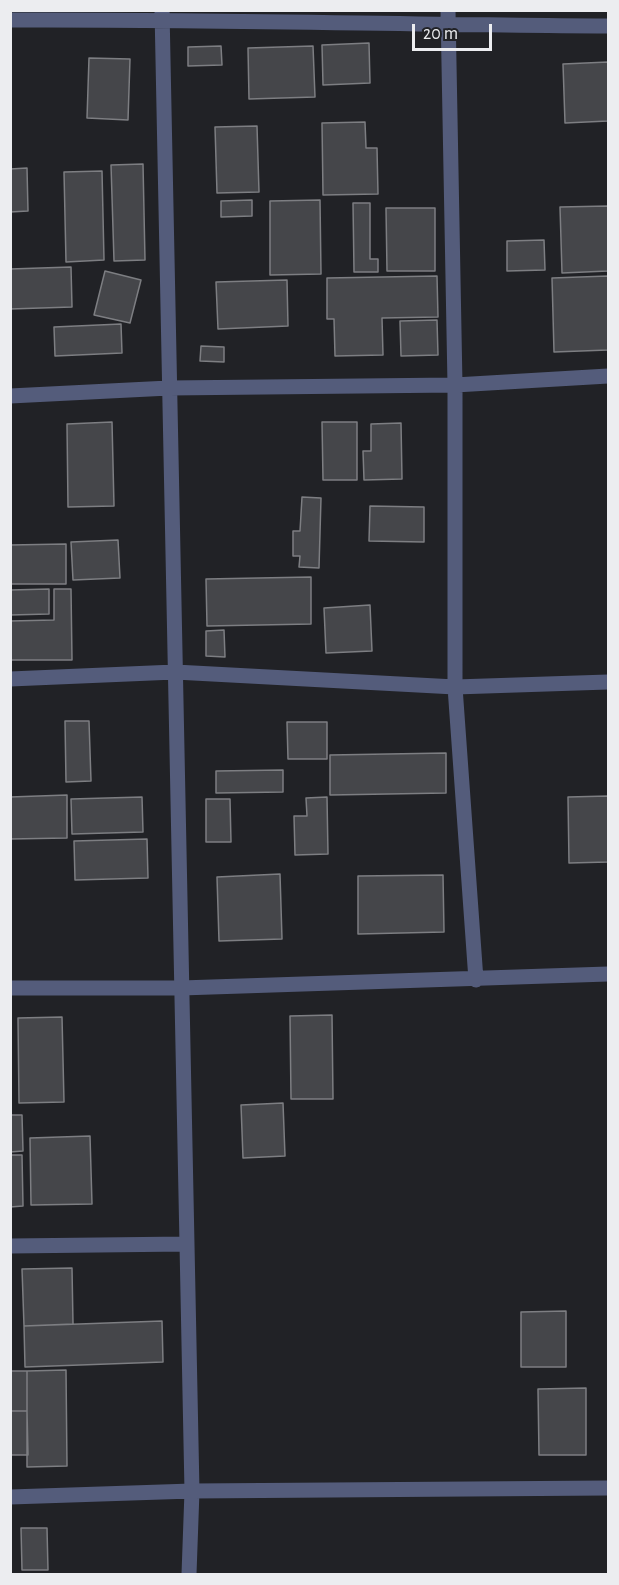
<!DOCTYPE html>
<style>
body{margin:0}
#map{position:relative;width:619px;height:1585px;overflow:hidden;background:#212226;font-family:"Alegreya Sans",sans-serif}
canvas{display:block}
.frame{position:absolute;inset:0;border:12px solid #ecedf0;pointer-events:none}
.scale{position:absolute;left:412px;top:24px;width:80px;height:27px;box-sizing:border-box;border:3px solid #ecedf0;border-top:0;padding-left:8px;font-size:18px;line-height:21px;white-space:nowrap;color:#ecedf0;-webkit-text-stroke:4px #212226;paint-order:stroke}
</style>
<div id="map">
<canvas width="619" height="1585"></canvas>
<div class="frame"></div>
<div class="scale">20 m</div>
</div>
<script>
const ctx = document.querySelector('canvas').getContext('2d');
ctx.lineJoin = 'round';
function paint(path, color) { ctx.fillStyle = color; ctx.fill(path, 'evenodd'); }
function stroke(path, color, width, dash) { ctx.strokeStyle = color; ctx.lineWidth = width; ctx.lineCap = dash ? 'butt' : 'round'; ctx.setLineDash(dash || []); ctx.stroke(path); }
const building = new Path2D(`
 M369 43 370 83 323 85 322 45Z
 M221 46 222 65 188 66V47Z
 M313 46 315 97 249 99 248 48Z
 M89 58 130 59 128 120 87 118Z
 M608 62V121L565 123 563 64Z
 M365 122 366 148H377L378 194 323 195 322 123Z
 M257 126 259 192 217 193 215 127Z
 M143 164 145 260 114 261 111 165Z
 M27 168 28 211 10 212V169Z
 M102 171 104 260 66 262 64 172Z
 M252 200V216L221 217V201Z
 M320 200 321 274 270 275V201Z
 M353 203H370V259H378V272H354Z
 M608 206V271L562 273 560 207Z
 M386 208H435V271H387Z
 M544 240 545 270 507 271V241Z
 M71 267 72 307 10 309V269Z
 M105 271 141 280 130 323 94 315Z
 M437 276 438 317 382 318 383 355 335 356 334 319H327V278Z
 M608 276V350L554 352 552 278Z
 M287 280 288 326 218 329 216 282Z
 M437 320 438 355 401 356 400 321Z
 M121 324 122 353 55 356 54 327Z
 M201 346 224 347V362L200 361Z
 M112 422 114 506 68 507 67 424Z
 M322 422H357V480H323Z
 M401 423 402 479 364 480 363 451H371V424Z
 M302 497 321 498 319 568 299 567 300 556H293V531H300Z
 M370 506 424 507V542L369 541Z
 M118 540 120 578 73 580 71 542Z
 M66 544V584H10V545Z
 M311 577V624L207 626 206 579Z
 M49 589V614L10 615V590Z
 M54 589H71L72 660H10V621L54 620Z
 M370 605 372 651 326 653 324 608Z
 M224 630 225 657 206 656V631Z
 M65 721H89L91 781 66 782Z
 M287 722H327V759H288Z
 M446 753V793L330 795V755Z
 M283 770V792L216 793V771Z
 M67 795V838L10 839V797Z
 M608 796V862L569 863 568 797Z
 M142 797 143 832 72 834 71 799Z
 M327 797 328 854 295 855 294 816H307L306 798Z
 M206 799H230L231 842H206Z
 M147 839 148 878 75 880 74 841Z
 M280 874 282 939 219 941 217 877Z
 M443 875 444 932 358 934V876Z
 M332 1015 333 1099H291L290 1016Z
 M62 1017 64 1102 19 1103 18 1018Z
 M283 1103 285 1156 243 1158 241 1105Z
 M10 1115H22L23 1151 10 1152Z
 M90 1136 92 1204 31 1205 30 1138Z
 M10 1155H22L23 1206 10 1207Z
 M72 1268 73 1324 24 1326 22 1269Z
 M566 1311V1367H521V1312Z
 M162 1321 163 1362 25 1367 24 1326Z
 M66 1370 67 1466 27 1467V1371Z
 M10 1371H27V1411H10Z
 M586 1388V1455H539L538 1389Z
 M10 1411H27L28 1455H10Z
 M21 1528H47L48 1570H22Z`);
const minor = new Path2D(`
 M162 10 192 1491 189 1574
 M448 10 455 385V687L476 980
 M10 20C210 19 409 25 608 26
 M10 396 169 388 455 385 608 376
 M10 679 175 672 455 687 608 682
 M10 988H181L608 974
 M10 1246 186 1244
 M10 1497 192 1491 608 1488`);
paint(building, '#45464a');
stroke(building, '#7d7e82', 1.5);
stroke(minor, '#545c7b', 15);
</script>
